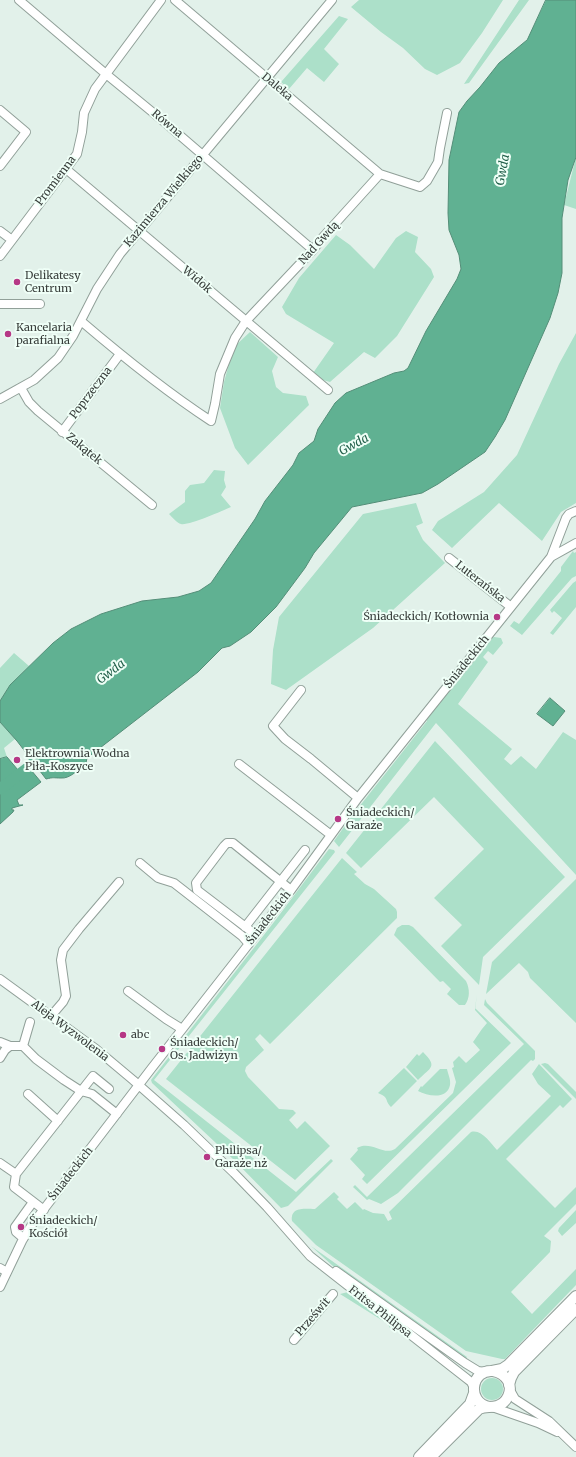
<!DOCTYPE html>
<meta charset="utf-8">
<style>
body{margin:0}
canvas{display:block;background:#e2f1ea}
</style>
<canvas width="576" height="1457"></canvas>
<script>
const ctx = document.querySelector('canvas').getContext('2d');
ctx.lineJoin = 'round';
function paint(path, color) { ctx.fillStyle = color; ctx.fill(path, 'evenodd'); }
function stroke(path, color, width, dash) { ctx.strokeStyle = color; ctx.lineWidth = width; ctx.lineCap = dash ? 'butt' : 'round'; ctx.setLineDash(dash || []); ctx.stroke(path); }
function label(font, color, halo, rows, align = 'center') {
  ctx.font = font + ' Merriweather,serif'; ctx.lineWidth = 4; ctx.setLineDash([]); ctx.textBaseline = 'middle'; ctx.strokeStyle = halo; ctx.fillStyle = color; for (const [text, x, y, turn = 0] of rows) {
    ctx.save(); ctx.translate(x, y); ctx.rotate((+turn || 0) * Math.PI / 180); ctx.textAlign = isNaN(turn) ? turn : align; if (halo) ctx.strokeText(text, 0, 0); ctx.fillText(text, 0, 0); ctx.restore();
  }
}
const green = new Path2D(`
 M359 0H503L482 33 460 63 437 75 425 69 403 48 381 32 351 7Z
 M519 0H529L469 83 464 84Z
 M339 16 348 19 324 49 339 64 324 82 307 68 289 89 281 82Z
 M576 157V209L564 205Z
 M406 231 418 237 415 252 431 269 434 277 397 336 375 358 364 352 330 382 323 380 313 373 334 343 286 314 282 307 299 278 336 235 350 245 374 269 396 238Z
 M250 332 278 357 272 371 276 387 283 393 306 396 309 405 248 465 235 448 220 408 224 382 231 357 235 346Z
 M576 333V503L561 512 542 541 499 503 452 548 432 530 438 521 484 492 517 455 559 364Z
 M214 470 225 471 224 480 226 487 221 495 231 507C222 511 188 526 181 524 177 523 172 517 169 514L185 502V491L190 485 204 483Z
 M416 503 423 523 416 526 423 540 445 563 373 628 286 690 271 684 273 650 279 617 363 514Z
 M573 551 574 553 576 552V576L572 578 522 635 510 626 514 621 519 624 561 571V567Z
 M576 581V607L553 635 550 633 562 618 554 611 552 613 550 610 573 583Z
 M494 637 501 638 503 643 493 655 488 651 483 657 488 662 458 704 512 749 504 759 511 765 521 756 536 769 563 732 576 740V875L436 723 339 847 334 841 351 817 427 721 426 718 489 639Z
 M14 653 29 666 10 685 0 701V668Z
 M0 722 15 739 4 748 7 757 0 759Z
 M435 741 565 877 483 957 479 985 441 946 462 925 434 898 484 849 434 797 361 868 346 853Z
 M329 849 334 850 335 852 154 1080 296 1192 331 1159 333 1161 288 1206 281 1208 233 1159 152 1083 151 1080 274 922Z
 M342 858 357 872 354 874 365 884 374 889 396 909 397 912V918L270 1044 260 1034 255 1039 264 1050 246 1067 245 1071 248 1077 279 1109 293 1110 296 1113 289 1120 297 1129 305 1121 330 1146 295 1180 166 1079Z
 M576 879V1023L530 978 528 972 519 963 486 994 492 962Z
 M402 925H409L413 927 466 981C470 989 470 998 465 1005H459L447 994 451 989 443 981 440 982 394 935 397 928Z
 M477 994 475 1008 511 1043 367 1184 362 1179 365 1175 350 1159 358 1150 357 1148C371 1140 383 1156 395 1149L453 1093 456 1082 452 1068 454 1067 453 1062 459 1056 466 1063 480 1050 473 1042 482 1029 487 1023 475 1010Z
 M485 999 487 1003 535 1051V1059L533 1061 531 1060 398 1193 381 1204 369 1199 367 1200 353 1187 355 1185 367 1197 524 1044 484 1005Z
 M423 1052C438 1067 431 1067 418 1080L406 1067 417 1054 419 1056Z
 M545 1063 548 1064 576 1092V1099L541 1064Z
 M539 1064 572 1099 563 1108 560 1105 506 1159 555 1208 576 1187V1204L544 1236 551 1241 550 1252 511 1292 532 1314 576 1269V1285L505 1359H502L466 1351 316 1245 292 1221C290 1206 306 1209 315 1209L334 1192 339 1197 337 1199 347 1209 355 1202 363 1210 364 1209 373 1213 384 1214 388 1221 392 1219 389 1212 471 1132C482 1129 490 1143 497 1150L551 1096 538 1084 532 1074Z
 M404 1068 417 1081 391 1107C384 1100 390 1098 378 1093Z
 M440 1069H447C448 1074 451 1080 450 1085 447 1100 428 1096 418 1091L421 1086 422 1087Z
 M576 1210V1223L562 1236 558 1231 559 1228Z
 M311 1246 467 1357 465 1360 334 1267Z
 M348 1292 353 1293 390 1324V1328L388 1324 340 1294Z
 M481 1389a11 11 0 1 1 22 0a11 11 0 1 1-22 0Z`);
const water = new Path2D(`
 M546 0H576V157L568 180 562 218V273L558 293 550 318 505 420 495 437 485 452 438 484 422 493 352 507 314 553 305 568 276 607 251 632 230 646 222 648 198 672 87 758 86 763C79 769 70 779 61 778 53 778 54 777 46 779L17 741 0 722V701L10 685 53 643 71 629 101 614 142 601 178 597 199 591 211 583 255 519 265 501 293 465 299 453 314 441 318 429 335 403 346 393 394 373 404 371 408 368 426 331 457 279 461 269 459 255 449 230 448 213 449 160 459 112 467 101 480 87 499 63 527 40Z
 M550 698 565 711 553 726 537 714Z
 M7 757 18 770 26 764 41 782 17 800 19 805H23L12 808V810H14L13 812 0 824V759Z`);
const river = new Path2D(`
 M0 789 29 767 44 752`);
const minor = new Path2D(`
 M19 0 106 74 162 120 313 250
 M175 0 380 174
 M0 110 26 132 0 166
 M66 169 328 390
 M0 231 12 240
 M0 256 77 154 82 132 84 113 95 89 161 0
 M0 304H40
 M81 321C122 356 165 391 211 421L215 404 220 374 235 338 246 321 313 250 323 237 380 174 420 187 427 181 438 162 440 148 447 113
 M21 388 29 402 38 411 152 505
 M0 399 34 380 58 358 73 336 97 289 120 254 332 0
 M62 432 120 354
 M551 557 576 543
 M449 558 511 607
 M301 690 273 726 285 739 311 759 358 798
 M239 764 331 835
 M140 863 158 878 174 883 242 936 249 944
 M245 927 305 850
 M256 935 197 890 196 883 224 846 227 843H233L291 890
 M0 979 96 1049 133 1080 184 1125 234 1173 267 1207 310 1256 466 1378 471 1382 474 1388
 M128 991 166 1019 182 1029
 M51 1016 63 1002 66 996 61 960 63 950 79 929 119 882
 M0 1042 10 1046
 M23 1046 36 1059 64 1080 81 1091 92 1094 117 1114
 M0 1058 5 1050 10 1046H23L30 1022
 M28 1094 58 1121
 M0 1163 16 1174
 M44 1210 14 1187 16 1174 93 1076 109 1089
 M23 1238 16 1232 15 1227 33 1202
 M0 1268 7 1272
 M336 1271 465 1363 478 1371 486 1372
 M0 1287 22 1241 31 1226 151 1069 291 890 358 798 551 557 566 518 569 514 576 511
 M294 1340 333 1294
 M510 1390 515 1399 549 1421 576 1447
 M492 1407 538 1423 557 1432`);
const major = new Path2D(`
 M492 1371 502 1369 508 1365 576 1296
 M509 1385 511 1378 514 1372 576 1309
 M419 1457 470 1404 474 1393
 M431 1457 479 1409C485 1406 491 1408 497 1406 507 1403 513 1391 508 1381 505 1376 500 1372 493 1371 471 1369 466 1402 489 1407`);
const markers = [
 [17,282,4,"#b63886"],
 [8,334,4,"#b63886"],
 [497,617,4,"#b63886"],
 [17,760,4,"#b63886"],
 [338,819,4,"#b63886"],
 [123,1035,4,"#b63886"],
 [162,1049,4,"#b63886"],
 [207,1157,4,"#b63886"],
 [21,1227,4,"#b63886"]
];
const streetNames = [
 ["Daleka",277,87,40],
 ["Równa",167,124,40],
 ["Promienna",56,181,-53],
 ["Kazimierza Wielkiego",164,201,-50],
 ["Nad Gwdą",319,243,-48],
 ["Widok",197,280,40],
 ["Poprzeczna",91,393,-53],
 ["Zakątek",84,449,39],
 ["Luterańska",480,582,38],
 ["Śniadeckich",467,662,-51],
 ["Śniadeckich",269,918,-52],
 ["Aleja Wyzwolenia",70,1031,37],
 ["Śniadeckich",71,1174,-52],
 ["Fritsa Philipsa",380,1312,38],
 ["Prześwit",313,1317,-49]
];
const poiNames = [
 ["Delikatesy",25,276],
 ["Centrum",25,289],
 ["Kancelaria",16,328],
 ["parafialna",16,341],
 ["Śniadeckich/ Kotłownia",489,617,"right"],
 ["Elektrownia Wodna",25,754],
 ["Piła-Koszyce",25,767],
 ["Śniadeckich/",346,813],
 ["Garaże",346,826],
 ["abc",131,1035],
 ["Śniadeckich/",170,1043],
 ["Os. Jadwiżyn",170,1056],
 ["Philipsa/",215,1151],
 ["Garaże nż",215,1164],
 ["Śniadeckich/",29,1221],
 ["Kościół",29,1234]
];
const waterNames = [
 ["Gwda",503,170,-80],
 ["Gwda",354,445,-29],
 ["Gwda",111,672,-37]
];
paint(green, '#ace0c9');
paint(water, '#60b192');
stroke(water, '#548e78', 1);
stroke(river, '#60b192', 11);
stroke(minor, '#91a099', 10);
stroke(major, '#91a099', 12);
stroke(minor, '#fff', 8);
stroke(major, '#fff', 10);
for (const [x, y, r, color] of markers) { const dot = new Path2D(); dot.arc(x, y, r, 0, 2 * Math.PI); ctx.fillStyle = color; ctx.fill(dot); stroke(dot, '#effff7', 1.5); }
label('11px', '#383e3b', '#effff7', streetNames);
label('11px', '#383e3b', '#effff7', poiNames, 'left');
label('italic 12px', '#205f49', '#effff7', waterNames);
</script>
